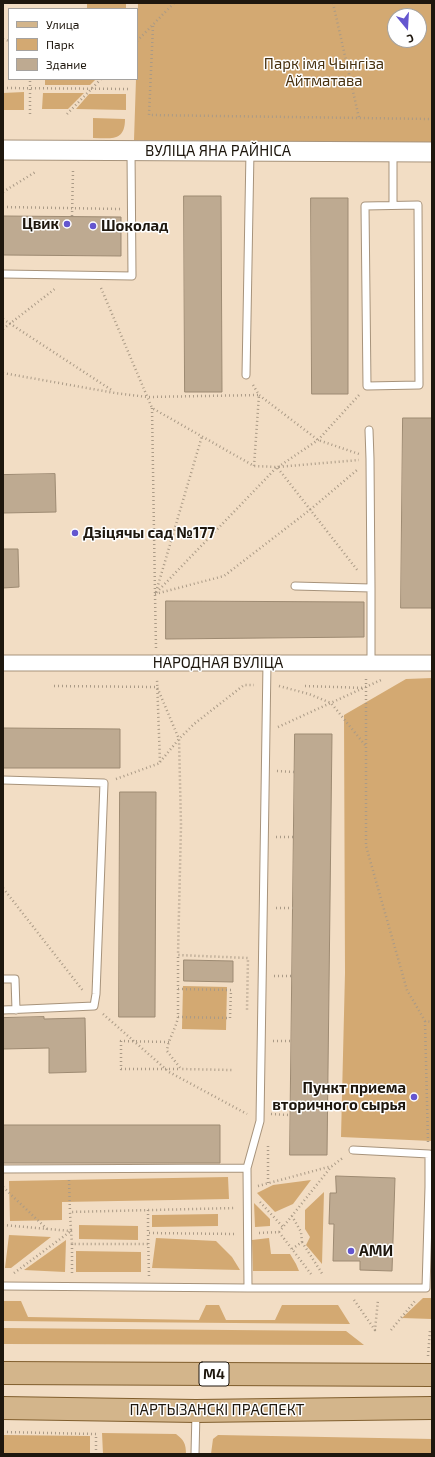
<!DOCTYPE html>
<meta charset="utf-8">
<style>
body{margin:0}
#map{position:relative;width:435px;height:1457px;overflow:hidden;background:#f2ddc4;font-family:"Exo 2",sans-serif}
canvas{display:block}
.frame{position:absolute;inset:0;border:4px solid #1e170e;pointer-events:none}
.legend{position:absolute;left:8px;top:8px;width:130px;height:72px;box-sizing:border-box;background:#fff;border:1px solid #a5a29f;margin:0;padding:5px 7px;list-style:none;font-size:12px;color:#1e170e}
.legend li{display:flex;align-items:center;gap:8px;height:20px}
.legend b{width:20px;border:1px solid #a5a29f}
.north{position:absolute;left:387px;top:8px;width:40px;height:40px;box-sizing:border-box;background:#fff;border:1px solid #a5a29f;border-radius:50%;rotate:162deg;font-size:11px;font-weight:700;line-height:16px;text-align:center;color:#1e170e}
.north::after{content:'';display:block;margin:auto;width:14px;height:18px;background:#6456cf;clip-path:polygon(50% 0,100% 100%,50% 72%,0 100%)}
</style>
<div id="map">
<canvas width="435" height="1457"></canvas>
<div class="frame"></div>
<ul class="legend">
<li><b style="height:5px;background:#d3b58b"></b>Улица</li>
<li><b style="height:11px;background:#d3a972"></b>Парк</li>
<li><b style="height:11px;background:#beaa91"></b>Здание</li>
</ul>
<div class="north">С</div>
</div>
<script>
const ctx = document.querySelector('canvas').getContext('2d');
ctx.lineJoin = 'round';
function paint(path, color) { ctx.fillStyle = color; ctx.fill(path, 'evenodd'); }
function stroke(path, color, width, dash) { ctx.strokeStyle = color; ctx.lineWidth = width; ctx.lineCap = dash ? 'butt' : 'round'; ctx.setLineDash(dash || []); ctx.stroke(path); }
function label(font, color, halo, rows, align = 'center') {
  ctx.font = font + ' "Exo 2",sans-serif'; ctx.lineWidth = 3; ctx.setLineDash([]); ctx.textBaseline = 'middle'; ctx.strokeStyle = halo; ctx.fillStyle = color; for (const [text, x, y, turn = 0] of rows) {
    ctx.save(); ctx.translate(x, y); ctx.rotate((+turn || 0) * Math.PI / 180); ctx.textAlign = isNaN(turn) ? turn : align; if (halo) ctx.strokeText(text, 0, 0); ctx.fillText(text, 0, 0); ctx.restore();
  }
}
const green = new Path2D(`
 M87 3H126V9H87Z
 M138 3H432V143L134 140 136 79H137ZM395 16H419V40H395Z
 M45 79H96L90 85H45Z
 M24 92V110H3V93Z
 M43 93H84L68 109H42Z
 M89 94H126V110L76 109Z
 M93 118 125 119C125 142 111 138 93 138Z
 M432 678V1141L341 1137 345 973 344 715 406 679Z
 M183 986 227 987 226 1030 182 1029Z
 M228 1177 229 1199 62 1202V1220L10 1221 9 1181Z
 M311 1180 293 1204 275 1212 257 1193 273 1185Z
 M324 1192 322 1264 306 1245 310 1237 305 1229V1210Z
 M254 1203 270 1219V1226L255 1227Z
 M218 1214V1226L152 1227V1215Z
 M79 1225 138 1226V1240L79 1239Z
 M9 1235 51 1237 11 1268H5Z
 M156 1238 216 1241 232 1257 240 1270 152 1268Z
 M269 1238 271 1254H290L296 1264 299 1271H253L252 1240Z
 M66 1240 65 1272 24 1270Z
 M76 1251 141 1252V1272H76Z
 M423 1298H432V1319L402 1318Z
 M3 1301H21L28 1317 199 1320 206 1305H219L226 1320H275L282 1305H338L350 1324 3 1321Z
 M3 1328 346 1331 364 1345 3 1344Z
 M102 1433 176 1434C184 1440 186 1444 186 1454H103Z
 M3 1435 90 1436V1454H3Z
 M218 1435 432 1439V1454H211L213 1439Z`);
const building = new Path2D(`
 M184 196H221L222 392H185Z
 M311 198H348V394H312Z
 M3 216 121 217V256L3 255Z
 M403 418H432V608H401Z
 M55 474 56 512 3 513V475Z
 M3 549H18L19 587 3 588Z
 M166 601 364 602V637L166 639Z
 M3 728 120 729V768H3Z
 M295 734H332L327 1155H290Z
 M120 792H156L155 1017H119Z
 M184 960 233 961V982L184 981Z
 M44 1017V1019L85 1018 86 1072 49 1073V1048L3 1049V1018Z
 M3 1125H220V1163H3Z
 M336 1176 395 1178 392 1271 360 1270V1261H333L334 1224H329L330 1193H336Z`);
const path = new Path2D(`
 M333 3 359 118
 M153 26 149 115 432 119
 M3 39 9 41
 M137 41 174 3
 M3 88 131 89
 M30 114V79
 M67 114 101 79
 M3 192 37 171
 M3 207 120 209
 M72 216 73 171
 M101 288 152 408 254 466 277 467 358 571
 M3 319 113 391
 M3 329 56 288
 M3 373 115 393 147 397 259 395 254 466
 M253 385 259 395 318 440 359 454
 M152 408 155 594
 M278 467 318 440 360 394
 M156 592 202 436
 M155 594 224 576 311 509 357 470
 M156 648 155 594 277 467 359 460
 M366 679V846L407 990 425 1021 432 1022
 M54 686 157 687 179 739 181 825 178 955 248 958 247 1010H249
 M279 686 309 694 331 703 365 745
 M305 686 365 688
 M278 727 381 680
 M160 762 179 739 194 724 244 685H254
 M277 771 294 772
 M116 779 160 763 157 679
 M276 837H294
 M3 888 84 992
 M276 908H293
 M274 976H292
 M178 989 231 990 230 1018 178 1017V955
 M103 1014 169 1072 247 1114
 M178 1017C176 1029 168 1039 167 1051L181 1069 232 1070
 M425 1021 428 1142
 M273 1041H292
 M169 1042 121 1041V1069H181
 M271 1114 290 1115
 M69 1180 70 1212
 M268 1183V1143
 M258 1186 332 1166 344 1157
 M3 1187 47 1229
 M260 1202 283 1227
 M148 1210V1233
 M3 1225 71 1231 72 1244H148
 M279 1232 331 1167
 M259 1233 279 1232 311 1274
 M302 1242 323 1275
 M72 1244V1275
 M292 1249 302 1242 301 1232 292 1216
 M14 1273 71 1231 70 1212 235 1208
 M149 1276 148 1233 236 1234
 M354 1300 375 1330 378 1300
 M391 1330 415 1301
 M428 1356 430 1330
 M3 1432 96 1434V1454`);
const service = new Path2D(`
 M393 154V205
 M418 205 419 385 367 386 365 206Z
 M3 274 132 276 131 151
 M246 375 250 151
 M295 586 371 588 370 459 369 430
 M371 588V663
 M3 780 104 783 96 994 94 1006 3 1010
 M3 979H15L16 1010
 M3 1169 247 1168
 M3 1286 248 1288H426L429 1187V1154L353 1150
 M248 1288 247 1168 260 1121 267 663
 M195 1454 196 1412`);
const minor = new Path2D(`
 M3 663H432`);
const tertiary = new Path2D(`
 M3 150 432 152`);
const primary = new Path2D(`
 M3 1373 432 1375
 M3 1408 196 1411 432 1408`);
const markers = [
 [67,224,4,"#6456cf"],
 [93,226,4,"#6456cf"],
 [75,533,4,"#6456cf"],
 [414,1097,4,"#6456cf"],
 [351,1251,4,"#6456cf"]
];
const shields = [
 [214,1374,30]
];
const shieldNames = [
 ["М4",214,1374]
];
const parkNames = [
 ["Парк імя Чынгіза",324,64],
 ["Айтматава",324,81]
];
const streetNames = [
 ["ВУЛІЦА ЯНА РАЙНІСА",218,151],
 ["НАРОДНАЯ ВУЛІЦА",218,663],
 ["ПАРТЫЗАНСКІ ПРАСПЕКТ",217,1410]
];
const poiNames = [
 ["Цвик",59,224,"right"],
 ["Шоколад",101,226],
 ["Дзіцячы сад №177",83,533],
 ["Пункт приема",406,1088,"right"],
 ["вторичного сырья",406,1105,"right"],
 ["АМИ",359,1251]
];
paint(green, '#d3a972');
paint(building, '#beaa91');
stroke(building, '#9d8a72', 1);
stroke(service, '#a7937b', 9);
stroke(minor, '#a7937b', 17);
stroke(tertiary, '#a7937b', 21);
stroke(primary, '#805e2d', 24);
stroke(path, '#aa9a86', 2.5, [1, 3]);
stroke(service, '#fff', 7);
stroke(minor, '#fff', 15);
stroke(tertiary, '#fff', 19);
stroke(primary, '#d3b58b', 22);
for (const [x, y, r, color] of markers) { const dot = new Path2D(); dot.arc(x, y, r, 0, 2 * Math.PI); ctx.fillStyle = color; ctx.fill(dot); stroke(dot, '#fff', 1.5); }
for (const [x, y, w] of shields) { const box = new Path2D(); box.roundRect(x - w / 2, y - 12, w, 24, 3); ctx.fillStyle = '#fff'; ctx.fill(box); stroke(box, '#1e170e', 1); }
label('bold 14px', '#1e170e', null, shieldNames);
label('15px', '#48310f', '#fff', parkNames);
label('15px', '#1e170e', '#fff', streetNames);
label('bold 15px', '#1e170e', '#fff', poiNames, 'left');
</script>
